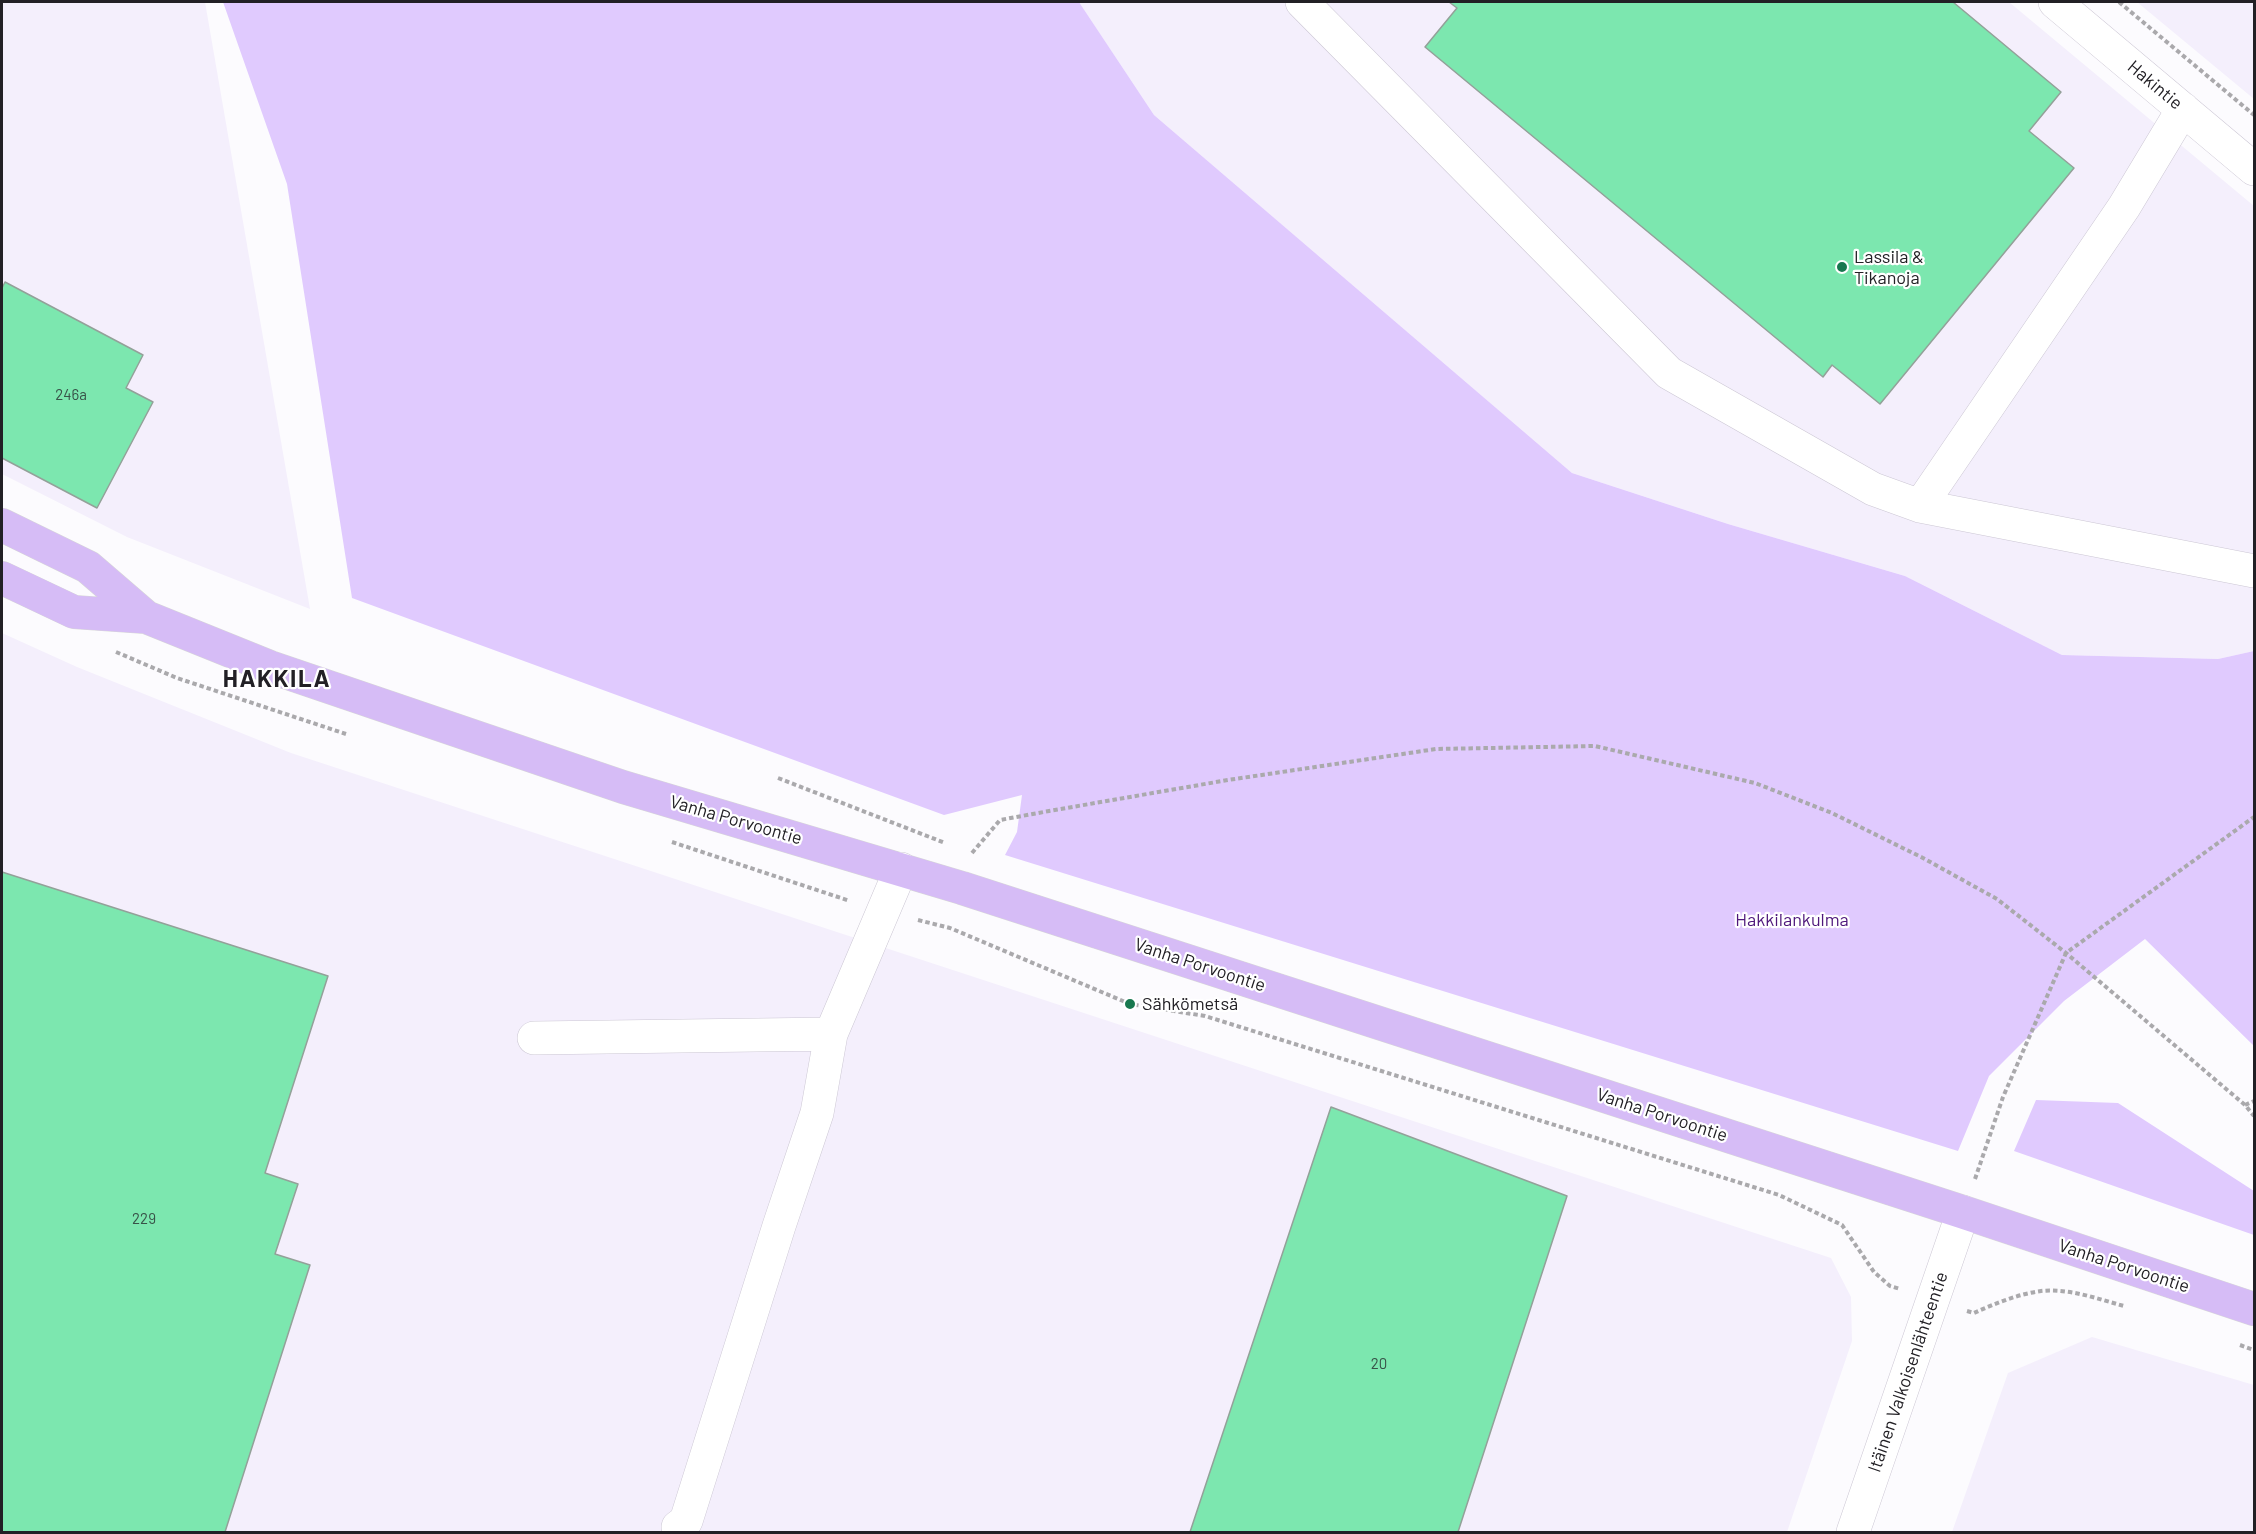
<!DOCTYPE html>
<meta charset="utf-8">
<style>
body{margin:0}
#map{position:relative;width:2256px;height:1534px;overflow:hidden;background:#fcfbfe;font-family:Barlow,sans-serif}
canvas{display:block}
.frame{position:absolute;inset:0;border:3px solid #222025;pointer-events:none}
</style>
<div id="map">
<canvas width="2256" height="1534"></canvas>
<div class="frame"></div>
</div>
<script>
const ctx = document.querySelector('canvas').getContext('2d');
ctx.lineJoin = 'round';
function paint(path, color) { ctx.fillStyle = color; ctx.fill(path, 'evenodd'); }
function stroke(path, color, width, dash) { ctx.strokeStyle = color; ctx.lineWidth = width; ctx.lineCap = dash ? 'butt' : 'round'; ctx.setLineDash(dash || []); ctx.stroke(path); }
function label(font, color, halo, rows, align = 'center') {
  ctx.font = font + ' Barlow,sans-serif'; ctx.lineWidth = 4.5; ctx.setLineDash([]); ctx.textBaseline = 'middle'; ctx.strokeStyle = halo; ctx.fillStyle = color; for (const [text, x, y, turn = 0] of rows) {
    ctx.save(); ctx.translate(x, y); ctx.rotate((+turn || 0) * Math.PI / 180); ctx.textAlign = isNaN(turn) ? turn : align; if (halo) ctx.strokeText(text, 0, 0); ctx.fillText(text, 0, 0); ctx.restore();
  }
}
const built = new Path2D(`
 M2 2H205L310 609 127 537 2 474Z
 M1079 2H2009L2254 206V651L2218 659 2062 655 1905 576 1728 524 1572 473 1154 115Z
 M2137 2H2254V99Z
 M2 633 77 667 291 753 1831 1258 1851 1297 1852 1341 1787 1532H2Z
 M2092 1337 2254 1385V1532H1952L2008 1373Z`);
const green = new Path2D(`
 M223 2H1079L1154 115 1572 473 1728 524 1905 576 2062 655 2218 659 2254 651V1046L2145 939 2064 1001 1989 1076 1958 1151 1005 855 1017 832 1022 795 944 815 352 598 287 184Z
 M2036 1100 2118 1103 2254 1191V1235L2014 1151Z`);
const building = new Path2D(`
 M1449 2H1953L2061 92 2029 131 2074 168 1880 404 1832 365 1823 377 1425 47 1457 8Z
 M5 282 143 355 126 388 153 402 97 508 2 458V288Z
 M2 872 328 976 265 1173 298 1184 275 1254 310 1265 225 1532H2Z
 M1331 1107 1567 1196 1458 1532H1190Z`);
const path = new Path2D(`
 M2119 2 2254 115
 M116 652 177 678 346 734
 M778 778 945 843
 M672 842 850 901
 M972 853 1000 820 1049 811 1228 780 1436 749 1595 746 1755 783 1832 813 1923 858 1997 899 2066 953 2245 1105 2254 1116
 M918 920 950 928 1130 1004 1205 1016 1779 1195 1842 1225 1874 1272 1890 1286 1900 1289
 M2245 1105 2254 1101
 M1975 1179 2003 1097 2066 953 2254 817
 M1967 1311 1974 1313C1994 1304 2018 1294 2041 1291 2069 1288 2098 1299 2124 1306
 M2240 1345 2254 1350`);
const minor = new Path2D(`
 M1302 2 1669 373 1873 489 1920 506 2254 571
 M2055 2 2254 169
 M1920 506 2124 207 2183 109
 M534 1038 831 1034
 M678 1527 686 1521 779 1226 817 1113 831 1034 901 869
 M1853 1532 1963 1212`);
const major = new Path2D(`
 M2 525 88 567 146 617
 M2 578 74 612 146 617 270 667 623 787 962 888 1963 1212 2254 1309`);
const markers = [
 [1842,267,6,"#18784f"],
 [1130,1004,6,"#18784f"]
];
const numberNames = [
 ["246a",71,395],
 ["229",144,1219],
 ["20",1379,1364]
];
const streetNames = [
 ["Hakintie",2155,85,40],
 ["Vanha Porvoontie",736,820,16],
 ["Vanha Porvoontie",1200,965,18],
 ["Vanha Porvoontie",1662,1115,18],
 ["Vanha Porvoontie",2124,1266,18],
 ["Itäinen Valkoisenlähteentie",1908,1372,-71]
];
const poiNames = [
 ["Lassila &",1854,257],
 ["Tikanoja",1854,278],
 ["Sähkömetsä",1142,1004]
];
const parkNames = [
 ["Hakkilankulma",1792,920]
];
const districtNames = [
 ["HAKKILA",277,679]
];
paint(built, '#f4effc');
paint(green, '#e0cafe');
paint(building, '#7ce7af');
stroke(building, '#93a199', 1.5);
stroke(minor, '#ccc7d4', 34);
stroke(major, '#d7d7d8', 34);
stroke(path, '#aaa9ac', 4, [4.5, 3]);
stroke(minor, '#fff', 33);
stroke(major, '#d6bcf6', 33);
for (const [x, y, r, color] of markers) { const dot = new Path2D(); dot.arc(x, y, r, 0, 2 * Math.PI); ctx.fillStyle = color; ctx.fill(dot); stroke(dot, '#fff', 2); }
label('15px', '#385248', null, numberNames);
label('18px', '#222025', '#fff', streetNames);
label('18px', '#222025', '#fff', poiNames, 'left');
label('18px', '#4e177b', '#fff', parkNames);
ctx.letterSpacing = '1.5px';
label('bold 24px', '#222025', '#fff', districtNames);
ctx.letterSpacing = '0px';
</script>
